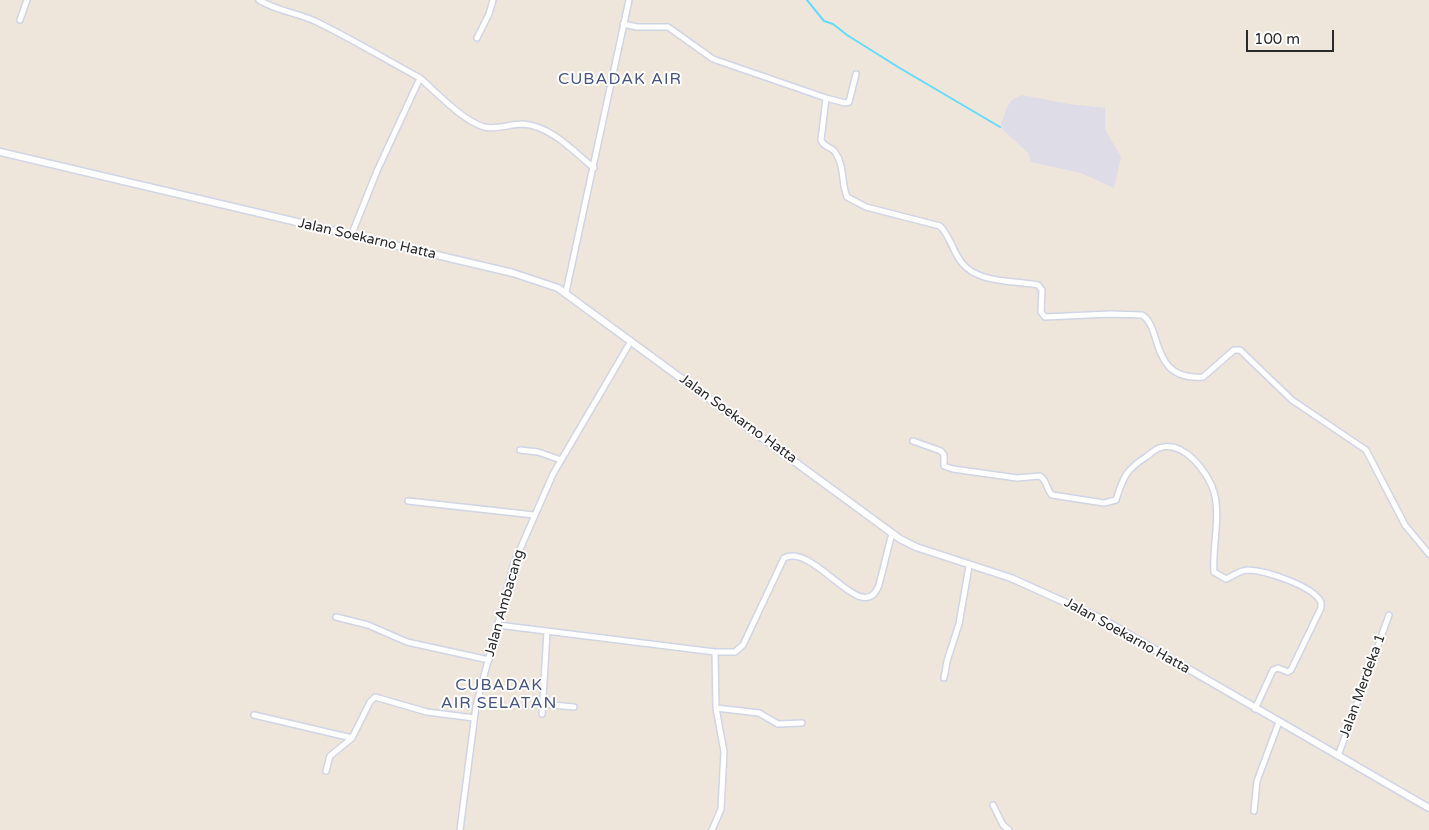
<!DOCTYPE html>
<style>
body{margin:0}
#map{position:relative;width:1429px;height:830px;overflow:hidden;background:#eee5db;font-family:"Varela Round",sans-serif}
canvas{display:block}
.scale{position:absolute;left:1246px;top:30px;width:88px;height:22px;box-sizing:border-box;border:2px solid #2a2a2a;border-top:0;padding-left:6px;font-size:15px;line-height:18px;white-space:nowrap;color:#2a2a2a;-webkit-text-stroke:4px #fff;paint-order:stroke}
</style>
<div id="map">
<canvas width="1429" height="830"></canvas>
<div class="scale">100 m</div>
</div>
<script>
const ctx = document.querySelector('canvas').getContext('2d');
ctx.lineJoin = 'round';
function paint(path, color) { ctx.fillStyle = color; ctx.fill(path, 'evenodd'); }
function stroke(path, color, width, dash) { ctx.strokeStyle = color; ctx.lineWidth = width; ctx.lineCap = dash ? 'butt' : 'round'; ctx.setLineDash(dash || []); ctx.stroke(path); }
function label(font, color, halo, rows, align = 'center') {
  ctx.font = font + ' "Varela Round",sans-serif'; ctx.lineWidth = 4; ctx.setLineDash([]); ctx.textBaseline = 'middle'; ctx.strokeStyle = halo; ctx.fillStyle = color; for (const [text, x, y, turn = 0] of rows) {
    ctx.save(); ctx.translate(x, y); ctx.rotate((+turn || 0) * Math.PI / 180); ctx.textAlign = isNaN(turn) ? turn : align; if (halo) ctx.strokeText(text, 0, 0); ctx.fillText(text, 0, 0); ctx.restore();
  }
}
const industrial = new Path2D(`
 M1022 95 1069 104 1105 108V129L1121 157 1114 188 1081 173 1031 162 1028 153 1000 127 1007 107 1012 100Z`);
const stream = new Path2D(`
 M807 0 824 21 833 24 847 35 898 67 1000 127`);
const minor = new Path2D(`
 M259 0C277 11 298 13 317 22 352 39 385 59 420 78L377 171 351 236
 M20 20 27 0
 M623 24 637 27H668L713 59 826 98 821 140C824 148 831 146 835 152 845 166 841 183 847 197L866 207 940 226C950 236 953 252 962 263 979 284 1014 280 1038 285L1042 290 1041 312 1045 317 1110 314 1142 315C1163 327 1149 381 1203 377L1234 350H1240L1292 400 1366 450 1405 525 1429 554
 M477 38 489 14 493 0
 M420 78C436 92 463 121 484 127 496 130 510 124 523 124 551 126 573 151 594 168
 M826 98 845 103 849 102 856 74
 M566 292 629 0
 M913 441 941 451 944 455V466L953 469 1017 478 1040 476C1047 480 1046 489 1052 495L1104 503 1116 500C1119 491 1121 483 1126 475 1131 467 1138 462 1146 457 1150 454 1154 450 1159 448 1183 439 1208 472 1214 492 1221 518 1212 546 1214 572L1226 579C1233 576 1239 571 1247 570 1265 570 1313 586 1321 602V608L1291 670 1288 672 1278 668 1273 670 1255 709
 M520 450 538 452 561 460
 M408 501 534 515
 M336 617 368 625 407 642 489 660
 M498 625 715 652H735L743 645 784 558C815 542 863 629 879 585L892 533
 M944 678 947 661 959 624 969 566
 M541 704 574 707
 M716 708 759 713 778 724 802 723
 M542 714 547 632
 M254 715 352 738 370 702 375 697 427 712 474 718
 M1338 756 1389 615
 M326 771 330 756 352 738
 M993 805 1003 825 1009 830
 M1254 811 1257 781 1279 722
 M460 830 476 706 514 563 553 474 631 341
 M712 830 721 809 724 752 716 708 715 652`);
const tertiary = new Path2D(`
 M0 152 513 273 558 288 900 539 916 547 1011 578 1102 619 1429 808`);
const streetNames = [
 ["Jalan Soekarno Hatta",367,239,13],
 ["Jalan Soekarno Hatta",738,419,36],
 ["Jalan Ambacang",505,603,-74],
 ["Jalan Soekarno Hatta",1127,636,29],
 ["Jalan Merdeka 1",1363,686,-70]
];
const quarterNames = [
 ["CUBADAK AIR",620,80],
 ["CUBADAK",499,686],
 ["AIR SELATAN",499,704]
];
paint(industrial, '#dedce6');
stroke(stream, '#62dcfc', 2);
stroke(minor, '#d0d5e5', 8);
stroke(tertiary, '#d0d5e5', 9);
stroke(minor, '#fff', 5);
stroke(tertiary, '#fff', 6);
label('14px', '#2a2a2a', '#fff', streetNames);
ctx.letterSpacing = '1px';
label('16px', '#455481', '#fff', quarterNames);
ctx.letterSpacing = '0px';
</script>
